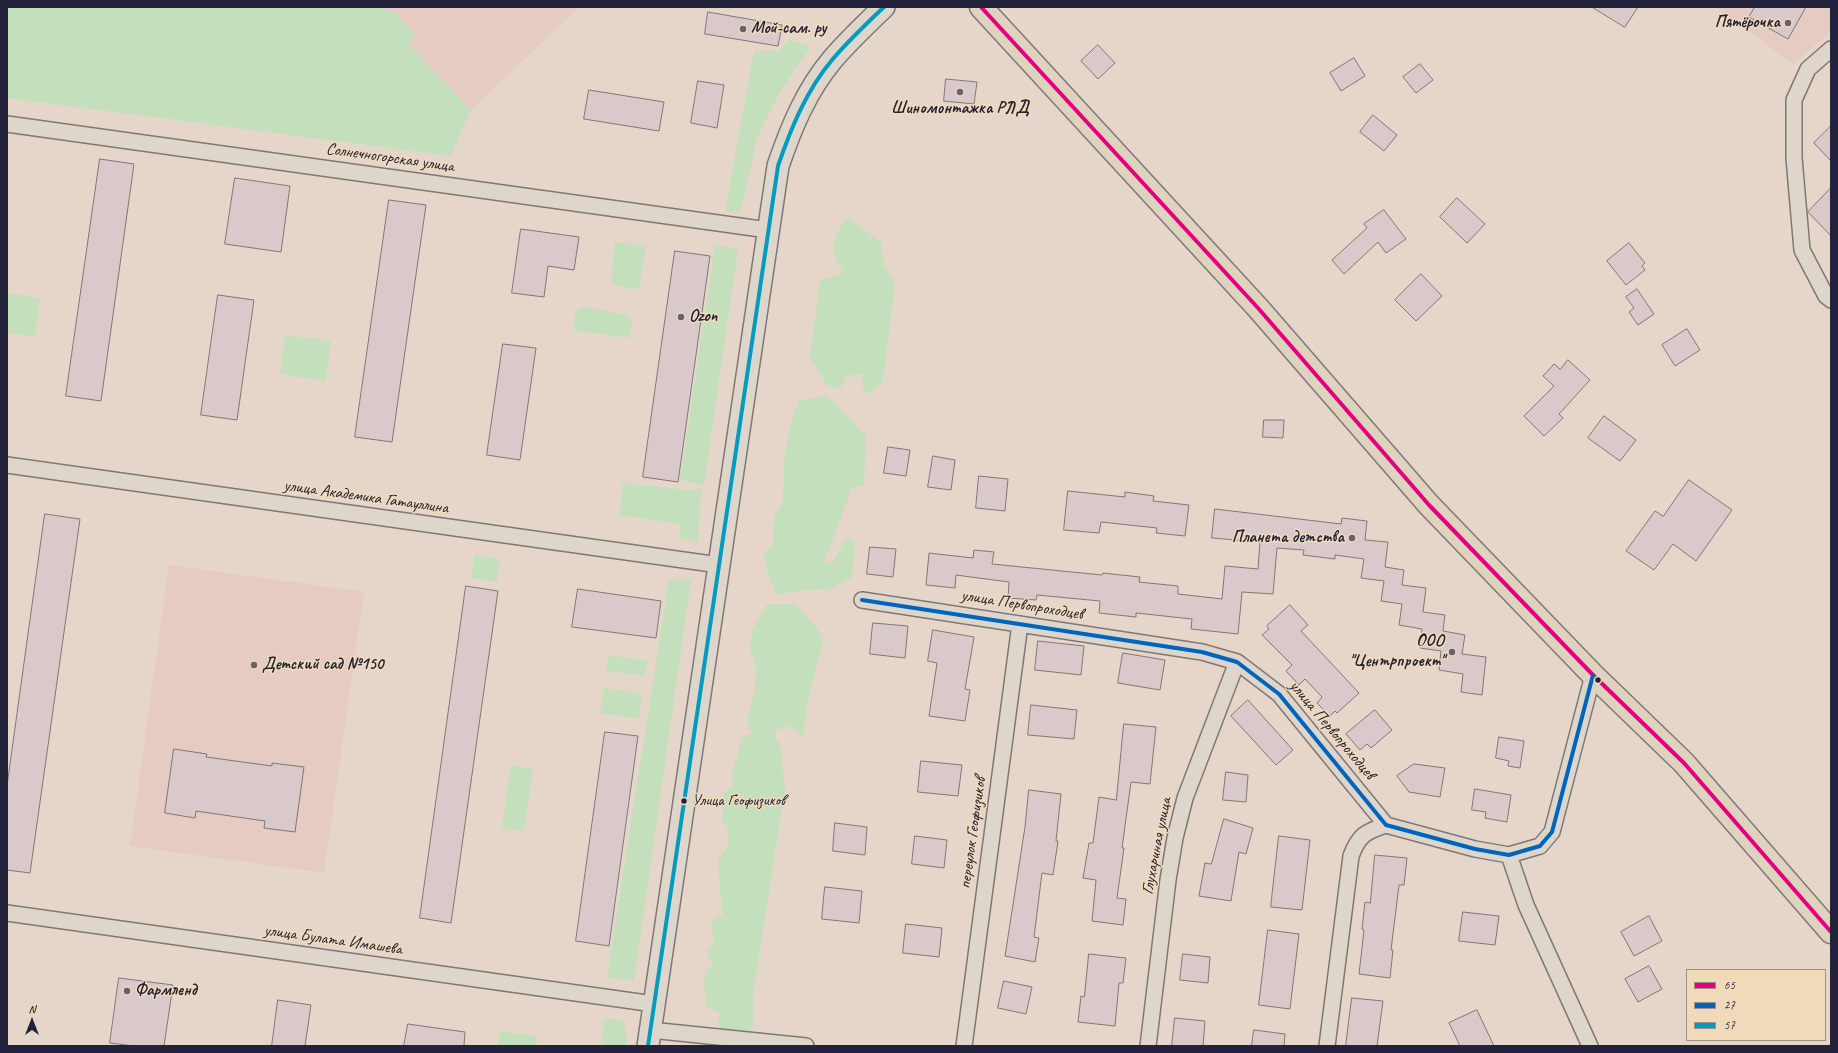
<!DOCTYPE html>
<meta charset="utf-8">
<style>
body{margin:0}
#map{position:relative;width:1838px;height:1053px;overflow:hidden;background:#e6d6ca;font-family:Caveat,sans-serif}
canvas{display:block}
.frame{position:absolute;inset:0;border:8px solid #22223b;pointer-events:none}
.legend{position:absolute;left:1686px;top:969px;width:140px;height:72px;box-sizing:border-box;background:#f0dab9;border:1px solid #9e9087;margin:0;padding:5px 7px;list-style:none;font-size:12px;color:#22223b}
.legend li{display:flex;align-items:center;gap:8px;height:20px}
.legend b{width:20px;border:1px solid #9e9087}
.north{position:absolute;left:12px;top:1001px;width:40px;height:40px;-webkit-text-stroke:3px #f0dab9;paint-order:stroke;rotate:0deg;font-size:11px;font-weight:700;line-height:16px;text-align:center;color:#22223b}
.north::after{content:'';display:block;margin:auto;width:14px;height:18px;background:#22223b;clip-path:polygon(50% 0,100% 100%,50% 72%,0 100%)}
</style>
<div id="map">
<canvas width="1838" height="1053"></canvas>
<div class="frame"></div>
<ul class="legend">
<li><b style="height:5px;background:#e5007d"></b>65</li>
<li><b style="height:5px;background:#0065bd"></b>27</li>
<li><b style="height:5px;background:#039cbf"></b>57</li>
</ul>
<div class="north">N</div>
</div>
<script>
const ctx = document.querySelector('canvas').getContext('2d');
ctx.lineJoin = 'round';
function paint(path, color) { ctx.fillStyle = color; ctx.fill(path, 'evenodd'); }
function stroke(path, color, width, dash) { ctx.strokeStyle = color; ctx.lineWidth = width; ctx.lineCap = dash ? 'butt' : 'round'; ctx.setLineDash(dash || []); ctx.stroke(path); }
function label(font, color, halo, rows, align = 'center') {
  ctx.font = font + ' Caveat,sans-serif'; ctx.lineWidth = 3; ctx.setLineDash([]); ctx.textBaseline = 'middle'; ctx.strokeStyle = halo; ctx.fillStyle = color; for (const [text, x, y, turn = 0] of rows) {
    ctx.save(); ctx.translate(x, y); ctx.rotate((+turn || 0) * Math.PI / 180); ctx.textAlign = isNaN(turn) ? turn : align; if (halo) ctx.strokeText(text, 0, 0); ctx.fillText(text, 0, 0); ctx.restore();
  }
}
const built = new Path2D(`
 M379 7H579L471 110 408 43 415 35 395 13Z
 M1716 7H1831V32L1793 64Z
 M169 565 364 592 324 873 130 846Z`);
const green = new Path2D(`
 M7 7H379L395 13 415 35 408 44 471 110 450 156 7 98Z
 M789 39 811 48 804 56 780 92 757 138 743 203 737 213 725 211 754 51H779Z
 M848 218 881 242 884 265 895 283 883 381 873 390 865 394 862 384 863 374 847 376 840 389 827 385 810 357 820 280 843 273C841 267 837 261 834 255 831 244 839 224 848 218Z
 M615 242 646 246 639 289 616 286 611 281Z
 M715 245 738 249 704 485 680 480Z
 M7 293 40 298 35 337 7 333Z
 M585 307 627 315 632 322 629 338 573 330 576 311 581 308Z
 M285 335 331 341 326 381 280 374Z
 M827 396 866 436 864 485 852 488 824 563H832L847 537 855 541 852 577 831 588 776 594 767 571 764 555 773 545 774 517 783 502 784 461 791 422 799 400Z
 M623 483 681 489H701L698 541 679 539 681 524 619 515Z
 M474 555 500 559 497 582 471 578Z
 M669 579 691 580 634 981 607 977Z
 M767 604H796L824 637 807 704 803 737 790 726 776 730 775 740 780 743 785 788 753 996V1027L747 1033 720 1031 718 1023 720 1014 707 1006C704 992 700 975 713 964L707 953 714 941 711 921 723 914C719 896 720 877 718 859L729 845 728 828 722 821 724 793 733 785 732 769 738 754 741 738 752 733 747 721 755 691 756 665 750 649 752 630Z
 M608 655 647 661 645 676 606 671Z
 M604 688 642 693 639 719 600 713Z
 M511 765 533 769 524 831 502 828Z
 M605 1018 623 1020 627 1037 626 1046H601Z
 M500 1031 537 1036 536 1046H498Z`);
const building = new Path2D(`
 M1592 7H1638L1625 27Z
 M1755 7H1806L1788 39 1749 17Z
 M708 12 782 25 778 46 705 34Z
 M1098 45 1115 63 1098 79 1081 61Z
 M1354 58 1365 76 1341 91 1330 73Z
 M1420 64 1433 80 1416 93 1403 77Z
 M946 79 977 82 974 104 944 101Z
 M698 81 724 85 717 128 691 123Z
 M589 90 664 102 659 131 584 119Z
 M1373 115 1397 135 1384 151 1360 132Z
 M1831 126V161L1814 143Z
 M100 159 134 164 101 401 66 396Z
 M235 178 290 186 281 252 225 244Z
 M1831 188V236L1808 212Z
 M1457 198 1485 224 1467 243 1440 217Z
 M389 200 426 205 392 442 355 437Z
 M1384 210 1406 239 1386 253 1378 242 1344 274 1332 260 1367 228 1364 224Z
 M521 229 579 237 574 270 548 266 544 297 512 293Z
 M1629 243 1645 263 1642 266 1645 270 1626 285 1607 261Z
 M675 251 710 256 678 482 643 477Z
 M1421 274 1442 296 1416 321 1395 300Z
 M1637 289 1654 314 1638 325 1629 312 1634 308 1626 297Z
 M218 295 254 300 237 420 201 415Z
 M1687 329 1700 350 1675 366 1662 345Z
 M503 344 536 348 520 460 487 455Z
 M1568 360 1590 380 1559 414 1563 418 1544 436 1524 416 1554 386 1543 376 1554 364 1560 369Z
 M1604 416 1636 440 1620 461 1588 438Z
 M1264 420H1284L1283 438 1263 437Z
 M888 447 910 450 906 476 884 473Z
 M933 456 955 460 951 490 928 487Z
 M979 476 1008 479 1005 511 976 508Z
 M1689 480 1732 510 1696 561 1673 544 1654 570 1626 551 1655 511 1663 516Z
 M1068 491 1125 497V492L1154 496 1153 501 1189 505 1185 536 1156 533 1157 528 1101 522 1099 533 1064 530Z
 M1215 509 1341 524 1342 518 1367 521 1365 540 1388 542 1385 567 1404 570 1402 585 1426 588 1423 612 1445 615 1443 631 1465 635 1462 654 1486 657 1482 695 1461 692 1463 674 1439 670 1441 651 1420 648 1422 629 1399 625 1402 604 1381 601 1384 581 1361 578 1364 559 1335 555V559L1303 555 1304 550 1277 548 1273 594 1242 592 1238 634 1191 629 1192 619 1136 613V617L1099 613 1100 601 1037 595 1036 600 1008 598 1009 582 956 575 955 588 926 585 929 553 973 558 974 550 994 552 992 564 1102 575 1103 573 1140 577 1139 582 1178 586V594L1222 599 1225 566 1258 569 1260 542 1212 538Z
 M45 514 80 519 30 873 7 870V786Z
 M870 547 896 549 893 577 867 574Z
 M466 586 498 591 451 923 420 918Z
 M578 589 661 601 656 638 572 627Z
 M1290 605 1308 625 1301 631 1359 693 1337 713 1335 711 1330 716 1317 703 1322 697 1305 679 1299 685 1286 671 1292 665 1262 635 1269 629 1267 626Z
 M873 623 908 626 905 658 870 654Z
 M933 630 974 637 965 689 970 690 965 721 929 716 937 663 928 661Z
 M1038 641 1084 646 1081 675 1035 670Z
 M1123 653 1165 660 1160 690 1118 683Z
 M1248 700 1293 750 1276 765 1231 716Z
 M1031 705 1077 710 1074 739 1028 735Z
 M1375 710 1392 730 1371 748 1367 744 1360 750 1346 734Z
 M1124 724 1156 727 1150 784 1131 782 1122 848H1124L1117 898 1126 899 1123 925 1092 921 1096 880 1083 878 1089 843H1093L1099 797 1116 800Z
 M605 732 638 736 609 946 576 941Z
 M1499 737 1524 741 1520 768 1508 766 1509 761 1496 758Z
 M174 749 207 754 206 757 272 766V763L304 767 295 832 264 828 265 821 196 811 195 818 165 813Z
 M921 761 962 765 958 796 918 792Z
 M1414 764 1445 768 1440 797 1409 792 1397 776Z
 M1226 772 1248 775 1246 802 1223 800Z
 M1475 789 1511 795 1507 822 1485 818 1486 812 1472 810Z
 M1029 790 1061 794 1056 841H1058L1053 875 1042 873 1034 937 1039 938 1035 962 1005 956 1025 827Z
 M1224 819 1253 828 1246 854 1239 852 1231 901 1199 896 1205 863 1211 864Z
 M835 823 867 827 865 855 833 851Z
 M915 836 947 840 944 868 912 864Z
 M1279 836 1310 840 1302 910 1271 907Z
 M1375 855 1407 858 1404 885H1399L1391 950H1393L1390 978 1359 974 1364 930 1362 929 1365 902 1370 903Z
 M825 887 862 891 859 923 822 919Z
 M1463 912 1499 916 1495 945 1459 941Z
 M1649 916 1662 941 1634 956 1621 932Z
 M906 924 942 928 939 957 903 953Z
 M1268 930 1299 934 1290 1009 1259 1005Z
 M1089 954 1126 958 1123 983H1119L1115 1026 1078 1022 1081 996 1084 997Z
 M1183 954 1210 957 1208 983 1180 980Z
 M1649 966 1662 989 1638 1002 1625 979Z
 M119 978 173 985 164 1046H134L110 1043Z
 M1004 981 1032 987 1026 1014 998 1008Z
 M1352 998 1383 1001 1377 1046H1346Z
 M278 1000 311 1005 305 1046H272Z
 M1477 1010 1494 1046H1460L1449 1023Z
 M1175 1018 1205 1021 1203 1046H1172Z
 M408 1024 465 1032 464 1046H404Z
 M1254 1030 1285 1034 1284 1046H1252Z`);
const street = new Path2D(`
 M1831 49 1808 69 1794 100V158L1802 250 1826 296 1831 300
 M7 124 768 230
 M7 465 719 565
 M862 600 1202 652 1237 662 1279 694 1386 825 1475 849 1509 855 1540 846 1552 832 1593 675
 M1509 855 1526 905 1590 1046
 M7 913 654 1004
 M650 1030 806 1046
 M964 1046 1020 624
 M1148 1046 1168 880 1175 838 1185 798 1237 662
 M1327 1046 1351 856C1359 835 1365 832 1386 825`);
const secondary = new Path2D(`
 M648 1046 778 166C791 128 806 91 832 60 848 41 866 24 884 7`);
const primary = new Path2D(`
 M981 7 1258 308 1429 505 1593 675 1684 763 1831 932`);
const bus1 = new Path2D(`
 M981 7 1258 308 1429 505 1593 675 1684 763 1831 932`);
const bus2 = new Path2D(`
 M862 600 1202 652 1237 662 1279 694 1386 825 1475 849 1509 855 1540 846 1552 832 1593 675`);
const bus3 = new Path2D(`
 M648 1046 778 166C791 128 806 91 832 60 848 41 866 24 884 7`);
const markers = [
 [1788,23,4,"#67616d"],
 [743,29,4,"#67616d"],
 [960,92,4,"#67616d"],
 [681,317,4,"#67616d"],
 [1352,538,4,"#67616d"],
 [1452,652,4,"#67616d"],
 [254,665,4,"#67616d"],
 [1598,680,3.5,"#22223b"],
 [684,801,3.5,"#22223b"],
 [127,991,4,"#67616d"]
];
const busNames = [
 ["Улица Геофизиков",692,801]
];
const poiNames = [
 ["Пятёрочка",1780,23,"right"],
 ["Мой-сам. ру",751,29],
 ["Шиномонтажка РЛД",960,109,"center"],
 ["Ozon",689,317],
 ["Планета детства",1344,538,"right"],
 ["ООО",1444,642,"right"],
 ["\"Центрпроект\"",1444,662,"right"],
 ["Детский сад №150",262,665],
 ["Фармленд",135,991]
];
const streetNames = [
 ["Солнечногорская улица",390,158,8],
 ["улица Академика Гатауллина",366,497,8],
 ["улица Первопроходцев",1022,605,9],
 ["улица Первопроходцев",1332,730,50],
 ["переулок Геофизиков",973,833,-82],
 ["Глухариная улица",1157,846,-79],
 ["улица Булата Имашева",333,940,8]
];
paint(built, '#e5cbc2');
paint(green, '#c3dfbb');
paint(building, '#d9c9ca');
stroke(building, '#7f7777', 1);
stroke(street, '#7f7777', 18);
stroke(secondary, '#7f7777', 24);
stroke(primary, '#7f7777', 25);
stroke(street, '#dfd6cb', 15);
stroke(secondary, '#dfd6cb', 21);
stroke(primary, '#ddd3bf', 22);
stroke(bus1, '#e5007d', 4);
stroke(bus2, '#0065bd', 4);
stroke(bus3, '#039cbf', 4);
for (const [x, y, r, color] of markers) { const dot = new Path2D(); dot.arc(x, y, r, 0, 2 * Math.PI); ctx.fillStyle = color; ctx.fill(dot); stroke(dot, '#f0dab9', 1.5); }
label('16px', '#22223b', '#f0dab9', busNames, 'left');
label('bold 17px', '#22223b', '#f0dab9', poiNames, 'left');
label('17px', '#22223b', '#f0dab9', streetNames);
</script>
